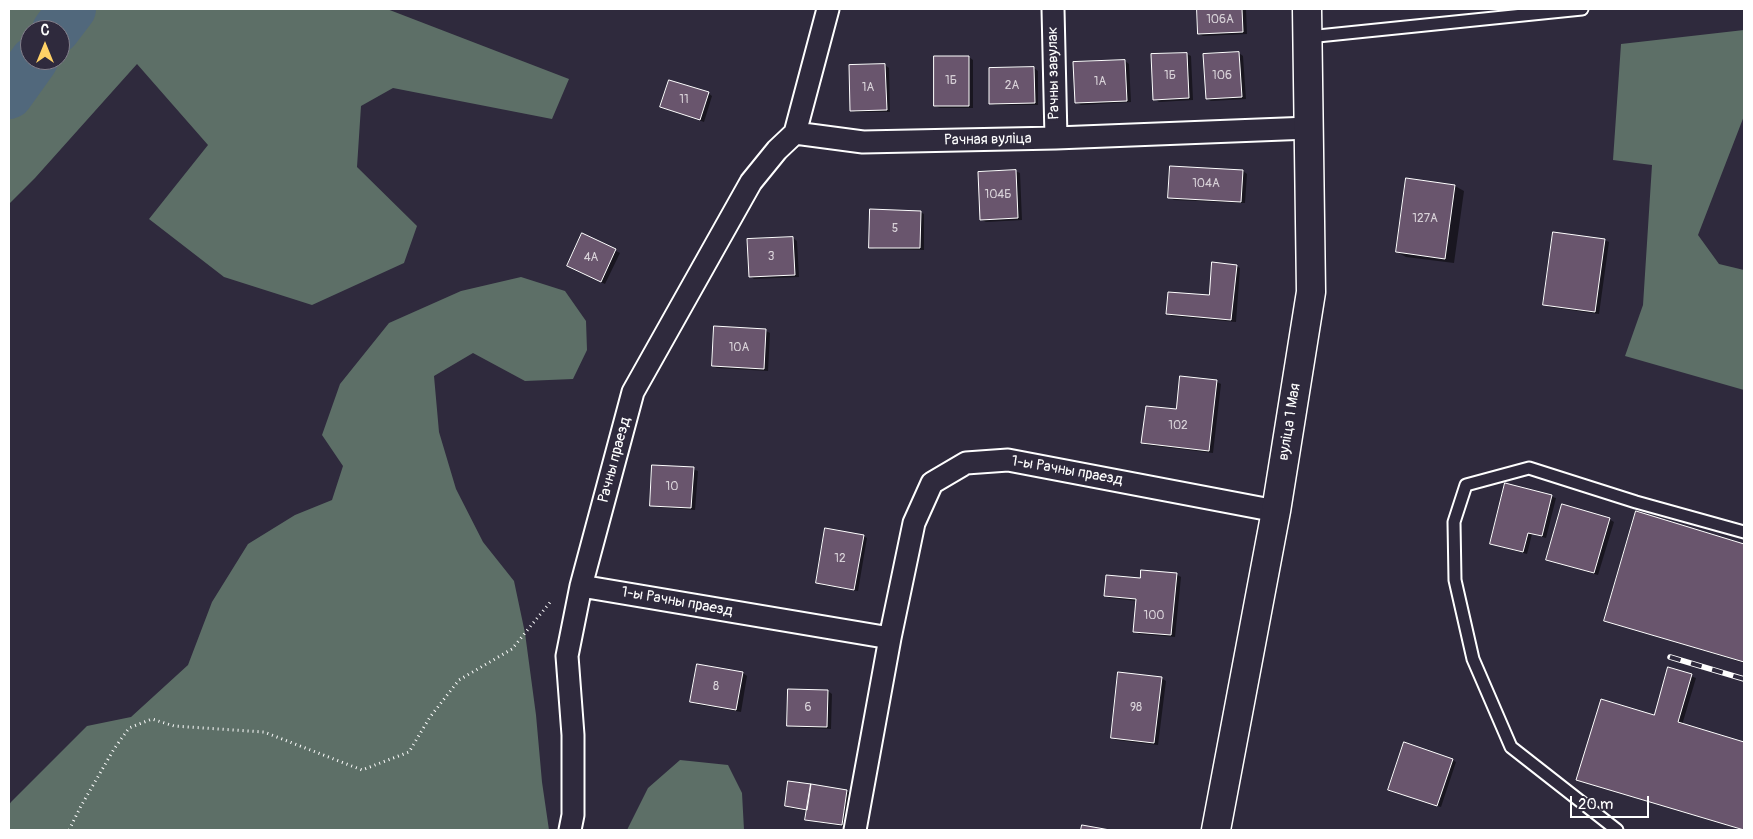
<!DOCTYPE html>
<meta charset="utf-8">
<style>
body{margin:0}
#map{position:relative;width:1753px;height:839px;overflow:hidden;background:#2f2a3d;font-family:Pangolin,sans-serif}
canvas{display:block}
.frame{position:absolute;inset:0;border:10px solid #fff;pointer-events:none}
.north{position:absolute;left:20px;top:20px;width:50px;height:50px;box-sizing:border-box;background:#2f2a3d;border:1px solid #827f8b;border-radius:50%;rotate:0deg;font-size:14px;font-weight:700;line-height:20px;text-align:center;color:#fff}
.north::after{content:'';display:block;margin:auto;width:18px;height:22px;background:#ffd166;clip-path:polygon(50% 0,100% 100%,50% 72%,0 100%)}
.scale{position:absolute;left:1570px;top:796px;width:79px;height:22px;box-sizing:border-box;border:2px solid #fff;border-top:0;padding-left:6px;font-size:15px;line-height:18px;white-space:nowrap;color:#fff;-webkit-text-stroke:4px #2f2a3d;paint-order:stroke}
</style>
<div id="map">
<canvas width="1753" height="839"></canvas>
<div class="frame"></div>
<div class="north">С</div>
<div class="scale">20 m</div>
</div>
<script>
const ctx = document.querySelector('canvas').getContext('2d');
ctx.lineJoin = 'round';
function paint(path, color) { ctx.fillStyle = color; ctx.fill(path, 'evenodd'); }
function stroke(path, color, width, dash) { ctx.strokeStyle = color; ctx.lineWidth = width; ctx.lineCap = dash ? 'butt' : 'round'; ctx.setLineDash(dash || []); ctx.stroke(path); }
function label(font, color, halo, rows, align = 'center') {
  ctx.font = font + ' Pangolin,sans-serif'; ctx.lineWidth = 4; ctx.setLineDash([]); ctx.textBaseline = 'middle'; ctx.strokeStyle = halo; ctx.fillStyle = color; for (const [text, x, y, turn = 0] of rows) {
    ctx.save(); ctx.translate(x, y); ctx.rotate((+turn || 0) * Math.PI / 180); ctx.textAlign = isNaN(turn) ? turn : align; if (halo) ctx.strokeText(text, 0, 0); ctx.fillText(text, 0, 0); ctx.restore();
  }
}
const green = new Path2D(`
 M9 9H387L569 79 552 119 393 88 361 106 357 167 417 226 404 263 312 305 224 277 149 219 208 145 137 64 35 178 9 204ZM30 30H60V60H30Z
 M1744 30V116L1698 235 1719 264 1744 270V390L1625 356 1643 305 1652 165 1613 160 1621 44Z
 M521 277 565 291 586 321 587 350 573 379 525 381 473 353 434 376 439 432 456 489 483 542 514 581 525 633 536 715 542 782 549 830H9V805L11 802 87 726 131 717 188 665 212 602 248 544 295 515 332 500 343 466 322 435 340 384 389 323 461 291Z
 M680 760 728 765 742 793 744 830H627L648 788Z`);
const shadow = new Path2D(`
 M1198 9H1246L1247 34 1203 36 1199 34Z
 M1239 53 1243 56 1246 99 1211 101 1207 99Z
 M1187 54 1191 56 1193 100 1159 102 1155 99Z
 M969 57 973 60V108H940L935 106Z
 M1125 61 1129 64 1131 102 1081 105 1077 103Z
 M885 65 889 68 890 112H856L852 110Z
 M1034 68 1038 71V105H995L990 103Z
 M708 93 712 96 704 122 661 107Z
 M1015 171 1020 173 1022 220 986 222 982 220Z
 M1243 171 1247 174 1245 203 1174 200 1169 197Z
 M1455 186 1464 191 1454 263 1406 257 1397 252Z
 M920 212 924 214V250L875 249 870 247Z
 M1554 233 1605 240 1609 242 1599 314 1549 307 1545 304Z
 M583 235 620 253 605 284 572 268Z
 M793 238 797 241 799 277 754 279 750 276Z
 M1236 266 1240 268 1236 322 1172 316 1168 314 1210 297Z
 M766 331 770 333 768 371 717 368 713 366Z
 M1217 382 1221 384 1213 453 1147 445 1143 443 1177 411Z
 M693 469 698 471 695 510 655 507 651 505Z
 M1506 484 1556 498 1546 538 1532 534 1527 554 1491 544Z
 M1637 513 1744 545V663L1605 620Z
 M1609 519 1614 522 1598 575 1547 559Z
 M863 536 867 538 858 591 822 585 817 582Z
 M1176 574 1181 577 1175 637 1139 634 1135 631 1137 601 1110 598 1105 596 1141 580Z
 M1669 668 1696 678 1682 725 1744 743V830L1578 780 1655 716Z
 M743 673 747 676 741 712 695 704 691 701Z
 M1161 678 1166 681 1158 745 1116 740 1112 738Z
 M789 690 828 691 832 694 831 729 792 727 788 725Z
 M1452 760 1456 762 1441 807 1394 792Z
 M847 791 851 794 846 827 811 821 807 819 808 811 790 808 786 805Z`);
const river = new Path2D(`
 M56 30 72 9
 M9 95 34 60`);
const building = new Path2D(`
 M1197 9H1242L1243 32 1198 34Z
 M1239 52 1242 97 1206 99 1203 54Z
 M1187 53 1189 98 1153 100 1151 54Z
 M934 56H969V106H934Z
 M1125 60 1127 101 1075 103 1073 62Z
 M885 64 887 110 850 111 849 65Z
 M1034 67 1035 103 989 104V68Z
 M669 80 709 92 700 120 660 107Z
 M1170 166 1243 170 1241 202 1168 198Z
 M1016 170 1018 218 980 220 978 172Z
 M1406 178 1455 185 1445 259 1396 252Z
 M870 209 921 211 920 248H869Z
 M1553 232 1605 239 1595 312 1543 305Z
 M582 233 616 249 601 282 567 266Z
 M793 237 795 275 749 277 747 239Z
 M1212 262 1237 265 1231 320 1166 314 1168 292 1209 295Z
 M714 326 766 329 764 369 712 366Z
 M1180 376 1217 380 1209 451 1141 443 1146 406 1176 409Z
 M652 465 694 467 691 508 650 506Z
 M1505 483 1552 495 1542 536 1528 533 1523 552 1490 544Z
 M1562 504 1610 518 1594 573 1546 560Z
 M1636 511 1744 544V662L1604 621Z
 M825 528 864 535 854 590 816 583Z
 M1141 570 1177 573 1171 635 1133 632 1136 599 1104 596 1106 575 1140 578Z
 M697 664 743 672 736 710 690 702Z
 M1668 667 1692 674 1678 722 1744 742V830L1576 780 1601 699 1654 715Z
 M1118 672 1162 677 1154 743 1111 738Z
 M788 689 828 690 827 727 787 726Z
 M1404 742 1453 759 1437 806 1388 790Z
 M788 781 811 784 807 810 785 806Z
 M811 784 847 790 842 825 805 820Z
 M1082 825 1110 830H1081Z`);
const path = new Path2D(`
 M69 830 81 806 114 749 129 728 152 719 174 726 264 732 362 770 409 752 430 717 459 680 512 649 552 600`);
const service = new Path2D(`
 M1308 37 1582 9
 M1617 830 1511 747 1473 659 1455 580 1454 522 1466 485 1529 468 1636 502 1744 532`);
const minor = new Path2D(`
 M828 9 795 133 863 142 1056 138 1309 128
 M1053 9 1056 138
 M581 586 890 638
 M570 830 573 815V735L567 656 581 586 633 392 751 182 777 150 795 133
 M855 830 890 638 914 523 932 483 966 463 1008 460 1276 511`);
const tertiary = new Path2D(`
 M1216 830 1276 511 1311 292 1307 9`);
const rail = new Path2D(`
 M1670 657 1744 679`);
const numberNames = [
 ["106А",1220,20],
 ["1Б",1170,76],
 ["106",1222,76],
 ["1Б",951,81],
 ["1А",1100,82],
 ["2А",1012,86],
 ["1А",868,88],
 ["11",684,100],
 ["104А",1206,184],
 ["104Б",998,195],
 ["127А",1425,219],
 ["5",895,229],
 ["3",771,257],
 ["4А",591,258],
 ["10А",739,348],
 ["102",1178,426],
 ["10",672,487],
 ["12",840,559],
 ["100",1154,616],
 ["8",716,687],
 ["6",808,708],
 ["98",1136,708]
];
const streetNames = [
 ["Рачны завулак",1054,73,-91],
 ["Рачная вуліца",988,140,-1],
 ["вуліца 1 Мая",1290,422,-81],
 ["Рачны праезд",615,460,-75],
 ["1-ы Рачны праезд",1067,471,10],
 ["1-ы Рачны праезд",677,602,10]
];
paint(green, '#5d6f67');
paint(shadow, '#0007');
stroke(river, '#51687c', 48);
paint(building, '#69556d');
stroke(building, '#fff', 1);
stroke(service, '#fff', 15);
stroke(minor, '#fff', 25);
stroke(tertiary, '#fff', 31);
stroke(path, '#fff', 3, [1, 4]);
stroke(service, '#2f2a3d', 11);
stroke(minor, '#2f2a3d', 21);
stroke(tertiary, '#2f2a3d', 28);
stroke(rail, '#fff', 5.5);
stroke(rail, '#2f2a3d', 4, [11]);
label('12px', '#dad4da', null, numberNames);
label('15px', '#fff', '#2f2a3d', streetNames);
</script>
